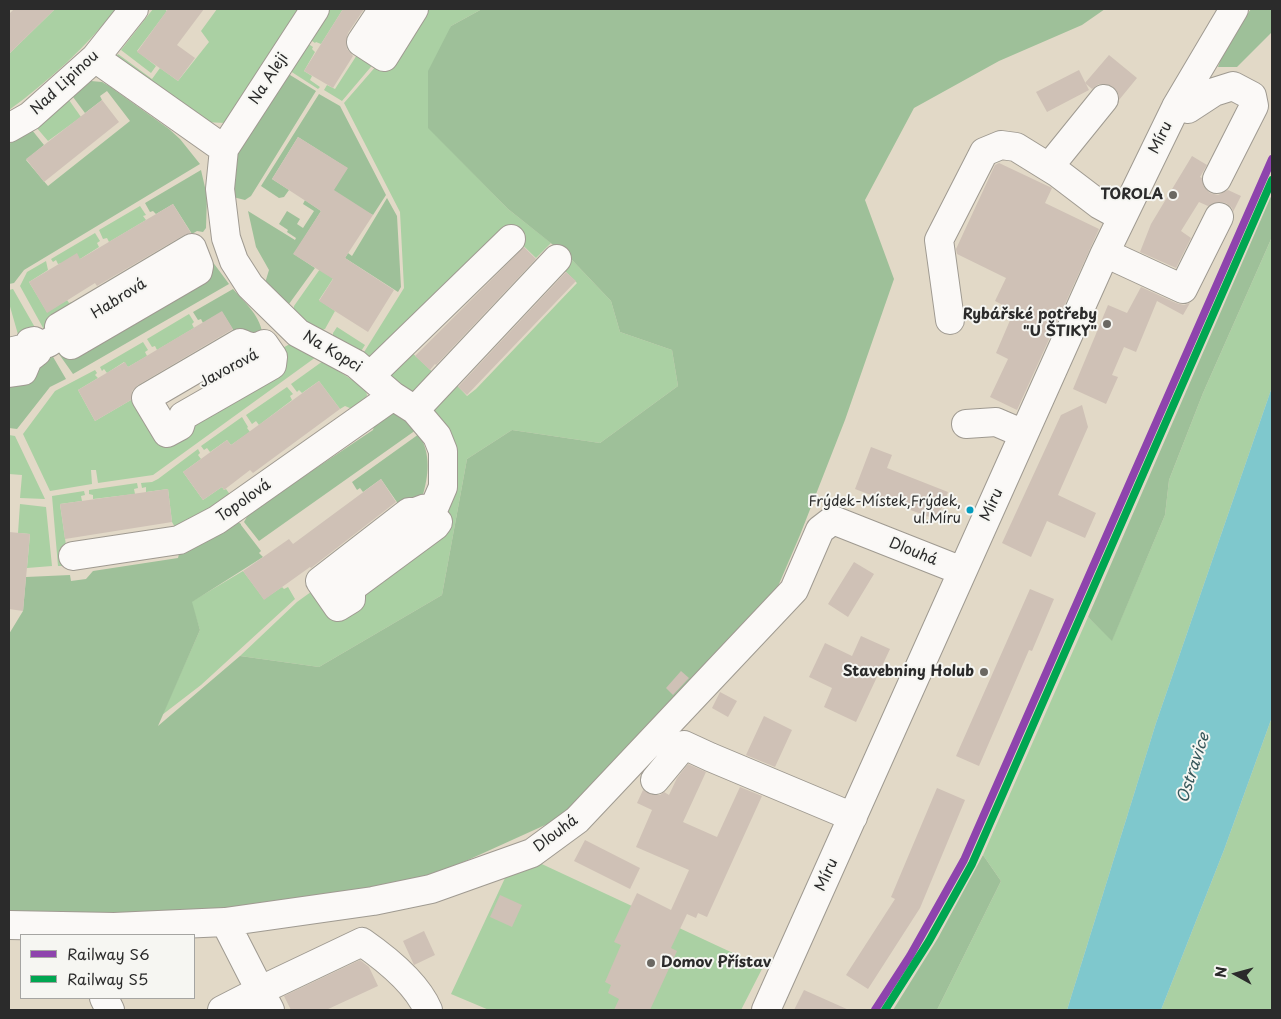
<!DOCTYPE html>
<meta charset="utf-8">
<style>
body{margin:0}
#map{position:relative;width:1281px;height:1019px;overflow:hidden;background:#e2d9c7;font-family:"Playpen Sans",sans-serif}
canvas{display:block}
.frame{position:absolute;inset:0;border:10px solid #2b2b2b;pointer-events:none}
.legend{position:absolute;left:20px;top:934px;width:175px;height:65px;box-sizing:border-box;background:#f6f6f2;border:1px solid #a5a5a2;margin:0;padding:6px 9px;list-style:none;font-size:15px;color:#2b2b2b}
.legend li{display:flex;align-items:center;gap:10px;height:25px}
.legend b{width:25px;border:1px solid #a5a5a2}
.north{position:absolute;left:1211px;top:949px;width:50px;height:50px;-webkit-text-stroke:4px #f6f6f2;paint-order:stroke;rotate:277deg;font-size:14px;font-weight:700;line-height:20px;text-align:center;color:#2b2b2b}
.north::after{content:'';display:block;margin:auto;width:18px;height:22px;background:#2b2b2b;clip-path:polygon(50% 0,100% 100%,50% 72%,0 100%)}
</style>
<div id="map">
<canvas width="1281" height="1019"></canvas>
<div class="frame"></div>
<ul class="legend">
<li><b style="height:6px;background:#8e44ad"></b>Railway S6</li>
<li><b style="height:6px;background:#00a651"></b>Railway S5</li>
</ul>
<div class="north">N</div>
</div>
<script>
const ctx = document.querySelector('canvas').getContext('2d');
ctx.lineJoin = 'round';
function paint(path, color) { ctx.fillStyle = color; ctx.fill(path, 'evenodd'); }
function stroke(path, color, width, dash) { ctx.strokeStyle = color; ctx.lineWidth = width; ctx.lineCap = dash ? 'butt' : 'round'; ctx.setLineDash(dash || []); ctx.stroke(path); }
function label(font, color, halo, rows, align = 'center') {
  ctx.font = font + ' "Playpen Sans",sans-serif'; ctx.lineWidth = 4; ctx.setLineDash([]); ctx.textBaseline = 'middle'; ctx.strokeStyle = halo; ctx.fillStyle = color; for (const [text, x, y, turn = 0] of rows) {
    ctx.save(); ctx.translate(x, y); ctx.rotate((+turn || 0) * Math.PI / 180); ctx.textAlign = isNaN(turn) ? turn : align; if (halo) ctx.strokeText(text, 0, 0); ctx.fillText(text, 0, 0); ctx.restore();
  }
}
const green = new Path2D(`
 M55 9H116C86 47 49 81 9 110V54Z
 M153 9H164L167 11 137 51 156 66 151 73 121 50Z
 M217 9H308L225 123 204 122 116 57 118 54 152 79 160 68 178 81 209 42 201 31Z
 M320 9H343L321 44 316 42 315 43 303 35Z
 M414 9H482L451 26 428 127 508 209 551 243 536 258 505 228 375 367 361 357 404 288 400 212 344 103 384 57Z
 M301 39 313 47 312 49 315 52 304 71 312 76 310 80 320 87 318 89 284 67Z
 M364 44 381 55 342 101 324 90 327 85 335 89Z
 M69 100 81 117 48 141 36 127Z
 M140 206 146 215 143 216 146 220 109 242 107 238 103 239 99 230Z
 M95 233 100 241 97 243 99 247 80 259 58 264 56 260 53 262 51 259Z
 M1272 237V387L1156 723 1067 1010H937L1001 881 983 855 1088 617 1112 640 1165 515 1169 480 1203 393Z
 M572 260 611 301 620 332 672 350 678 386 600 443 512 430 467 459 442 595 319 667 240 656 297 602 322 584 435 526 427 406 454 382 467 396 476 389 577 283 563 269Z
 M46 261 48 270 29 282 47 312 67 300 69 303 72 302 79 315 47 335 20 286 27 272Z
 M320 269 336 274 319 300 335 311 325 329 319 331 293 314 294 306Z
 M13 289 41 338H19L9 303V290Z
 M189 314 194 322 192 324 194 328 157 350 155 346 152 347 147 339Z
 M337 327 365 345 358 356 333 340V333Z
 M143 342 148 350 145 352 147 356 128 367 124 362 107 373 104 369 102 371 100 367Z
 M297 343 316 357 153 475 98 483 96 470H91L92 484 50 491 23 434 55 391 95 370 97 373 95 375 98 378 78 390 95 421 143 393 167 433 277 351 288 345Z
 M407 348 440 379 416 396 382 372Z
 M323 361 366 389 367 396 352 409 345 406 340 409 319 381 302 393 299 390 297 392 291 384Z
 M287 387 293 394 290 396 292 400 259 425 256 421 252 424 246 415Z
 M242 417 248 427 247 428 250 432 231 445 227 440 210 452 207 448 204 450 201 446Z
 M9 435 15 436 45 499 20 498 22 475 9 474Z
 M198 449 200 453 198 455 201 459 183 472 203 500 222 487 224 490 226 489 236 503 176 529 172 522 168 489 146 492V487L142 488 141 483 152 482 158 479Z
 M137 483 138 488 134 489 135 494 93 499V495L89 494V490Z
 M84 491 85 495 81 496 82 501 60 504 69 566H58L52 496Z
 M20 504 46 507 52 566 27 568 30 534 18 533Z
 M243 571 264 599 282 587 284 589 288 587 295 599 201 685 162 715 200 630 191 602Z
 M1272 717V1010H1161L1224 850Z
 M531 859 763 967 741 1010H489L451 994 512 863Z`);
const forest = new Path2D(`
 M482 9H1105L1082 25 999 61 914 108 865 200 894 279 845 420 800 535 767 612 565 816 426 879 241 907 107 914 9 915V634L23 611 26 577 70 575 71 581 86 579 93 571 178 558 180 550 235 520 241 524V525L261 551 259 553 263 557 192 602 200 630 158 726 240 656 319 667 442 595 467 459 512 430 600 443 678 386 672 350 620 332 611 301 572 260 508 209 428 128V71L451 26Z
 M1251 9H1272V32L1237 67H1218L1227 43Z
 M282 70 316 91 251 196 245 200 233 197 228 170Z
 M91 81 102 82 109 86 169 129 180 139 200 164 24 270 14 283 9 284V144L32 130 44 145 26 160 48 186 130 121 107 91 100 96 102 100 85 113 73 97Z
 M319 94 340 106 386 195 373 215 330 195 347 168 298 137 272 179 289 190 284 197 279 198 261 186Z
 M201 170 207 196 206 228 203 232 197 231 192 234 173 204 156 214 153 211 150 212 145 203Z
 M1272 194V237L1203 393 1169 480 1165 515 1112 641 1088 617Z
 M387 198 397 216 401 287 398 292 345 258 348 253 352 256Z
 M305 200 321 211 294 254 315 268 289 304 282 306 265 283 269 270 256 247 248 211 295 240 296 238 287 232 288 230 279 224 287 211 300 219 297 224 303 228 314 211 303 204Z
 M208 260 212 261 229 284 73 374 54 347Z
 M233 289C246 304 261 316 263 337L240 341 222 312 203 323 201 319 198 320 193 312Z
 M49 350 66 379 50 387 17 429 9 428V374Z
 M393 410 416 430 259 541 244 522 249 513 373 430 375 422Z
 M419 434C431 454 429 475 422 498L401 508 381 479 363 492 360 488 357 490 352 482Z
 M983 855 1001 881 937 1010H893L938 938Z`);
const water = new Path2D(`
 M1272 387V717L1224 850 1161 1010H1067L1156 723Z`);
const building = new Path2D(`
 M14 9H55L9 54V14Z
 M168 9H204L177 45 195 58 178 81 137 52Z
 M343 9H364L348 33 346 41 347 49 353 56 333 88 304 71Z
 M1109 55 1137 78 1119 100 1118 93 1113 87 1106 84H1099L1092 89 1085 83Z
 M1079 70 1089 90 1047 112 1036 92Z
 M102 100 119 122 44 182 26 159Z
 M298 137 348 168 334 190 373 215 345 258 394 290 368 332 319 301 333 279 293 254 321 211 272 179Z
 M1192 156 1207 165 1200 177 1202 178 1204 187 1210 193 1218 195 1228 190 1241 196 1233 212 1232 208 1226 203 1218 202 1208 206 1199 202 1181 231 1191 238 1176 268 1140 252 1151 224Z
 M999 163 1052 188 1045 203 1099 229 1017 410 990 397 1008 359 996 353 1014 311 995 301 1006 278 957 254 956 249 995 165Z
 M173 204 191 233 184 235 97 286 95 283 47 313 29 282 77 253 80 259Z
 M524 247 536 259 436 365 435 364 430 370 415 356Z
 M566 272 576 281 467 395 458 387Z
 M1141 287 1176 303 1184 305 1190 303 1183 315 1157 301 1136 352 1124 347 1112 375 1118 377 1106 404 1073 389 1108 305 1127 313Z
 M222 311 233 329 138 385 132 391 131 400 95 421 78 390 125 362 128 367Z
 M319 381 340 409 253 473 250 470 224 490 222 487 203 500 183 472 227 440 231 445Z
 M1082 405 1088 427 1058 495 1096 513 1085 538 1047 521 1031 557 1002 543 1061 415Z
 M871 447 892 455 887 468 948 492 937 520 855 489Z
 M381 479 396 502 311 568 310 567 264 600 243 571 289 539 293 544Z
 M168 489 172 522 65 539 60 504Z
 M9 532 30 534 23 611 9 609Z
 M854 562 874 574 848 617 828 604Z
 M1030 589 1054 599 1032 651 1029 650 979 766 956 756Z
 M861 636 890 649 856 722 824 707 832 688 809 677 825 643 852 656Z
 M681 671 689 678 673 695 666 688Z
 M720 692 737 701 728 717 712 708Z
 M764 716 792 730 775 767 746 755Z
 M688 764 706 772 683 822 717 837 740 787 762 796 707 917 698 913 696 918 687 914 671 948 677 951 650 1010H614L619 999 608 993 611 985 605 982 621 945 614 942 637 893 671 910 689 870 636 847 652 810 637 803 643 790 652 795H660L664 792 669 795 677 778Z
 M937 788 965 800 920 908 868 989 846 975 895 899 891 897Z
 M585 840 640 868 630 889 574 861Z
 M500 895 522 905 512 927 490 917Z
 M424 931 435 955 414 965 403 941Z
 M360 960 369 967 378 986 326 1010H291L284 996Z
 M804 990 849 1010H794Z`);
const minor = new Path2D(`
 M383 9 361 42 384 57 414 9
 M95 58 224 149 220 189 226 238 234 261 250 286 298 333 356 364 393 396 415 410 437 436 443 451V487L431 515 419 520 408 519 324 582
 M1176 107 1188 109 1214 92 1233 86 1252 96 1254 106 1217 179
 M9 128 30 116 95 58 134 9
 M224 149 315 9
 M1049 167 1104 99
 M192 248 199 266 198 271 71 345 59 327Z
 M1105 253 1183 289 1219 217
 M950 320 939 240 984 152 1001 145 1016 147 1058 173 1100 205 1122 217
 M240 343C249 347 255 349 264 344L273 357 272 365 183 416 180 426 167 433 146 398Z
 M9 352 48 343 78 324
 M9 373 23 371 28 359 37 352 34 341 30 342
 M370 376 511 239
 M415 410 557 259
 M966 424 996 422 1024 434
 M423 509 438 522 435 526 351 588V599L338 607 320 581 409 512H415Z
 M73 556 179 540 217 520 393 396
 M655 780 684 745 710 757 853 817
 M225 922 270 1010
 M9 925 114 927 225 922 373 901 431 889 532 853 577 820 794 590 820 530 833 520 962 571
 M104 998 110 1010
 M222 1010 261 990 362 942C385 958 417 984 428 1010
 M766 1010 1105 253 1176 107 1234 9`);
const rail1 = new Path2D(`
 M875 1010 910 956 964 860 1272 159`);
const rail2 = new Path2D(`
 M885 1010 929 941 972 864 1272 180`);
const markers = [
 [1173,195,5,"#6b6862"],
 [1107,324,5,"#6b6862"],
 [970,510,4.5,"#049cbe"],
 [984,672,5,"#6b6862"],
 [651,963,5,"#6b6862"]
];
const busNames = [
 ["Frýdek-Místek,Frýdek,",961,502],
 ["ul.Míru",961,519]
];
const streetNames = [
 ["Na Aleji",269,79,-57],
 ["Nad Lipinou",65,83,-43],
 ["Míru",1161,138,-64],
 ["Habrová",119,299,-32],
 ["Na Kopci",332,352,31],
 ["Javorová",229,369,-28],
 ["Topolová",244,501,-35],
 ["Míru",992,505,-66],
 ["Dlouhá",913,552,22],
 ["Dlouhá",556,834,-37],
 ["Míru",827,875,-66]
];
const poiNames = [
 ["TOROLA",1163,195],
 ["Rybářské potřeby",1097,315],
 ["\"U ŠTIKY\"",1097,332],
 ["Stavebniny Holub",974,672],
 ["Domov Přístav",661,963,"left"]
];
const waterNames = [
 ["Ostravice",1194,768,-72]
];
paint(green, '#aad0a3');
paint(forest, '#9ec099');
paint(water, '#7fc8cd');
paint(building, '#cfc1b6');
stroke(minor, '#9f9a91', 30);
stroke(minor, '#fbf9f7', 28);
stroke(rail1, '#8e44ad', 8);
stroke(rail2, '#00a651', 8);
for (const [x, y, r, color] of markers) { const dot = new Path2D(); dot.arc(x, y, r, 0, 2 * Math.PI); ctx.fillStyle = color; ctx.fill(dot); stroke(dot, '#f6f6f2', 2); }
label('14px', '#2b2b2b', '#f6f6f2', busNames, 'right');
label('15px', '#2b2b2b', '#f6f6f2', streetNames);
label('bold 15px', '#2b2b2b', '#f6f6f2', poiNames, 'right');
label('italic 16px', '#38585c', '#f6f6f2', waterNames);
</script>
